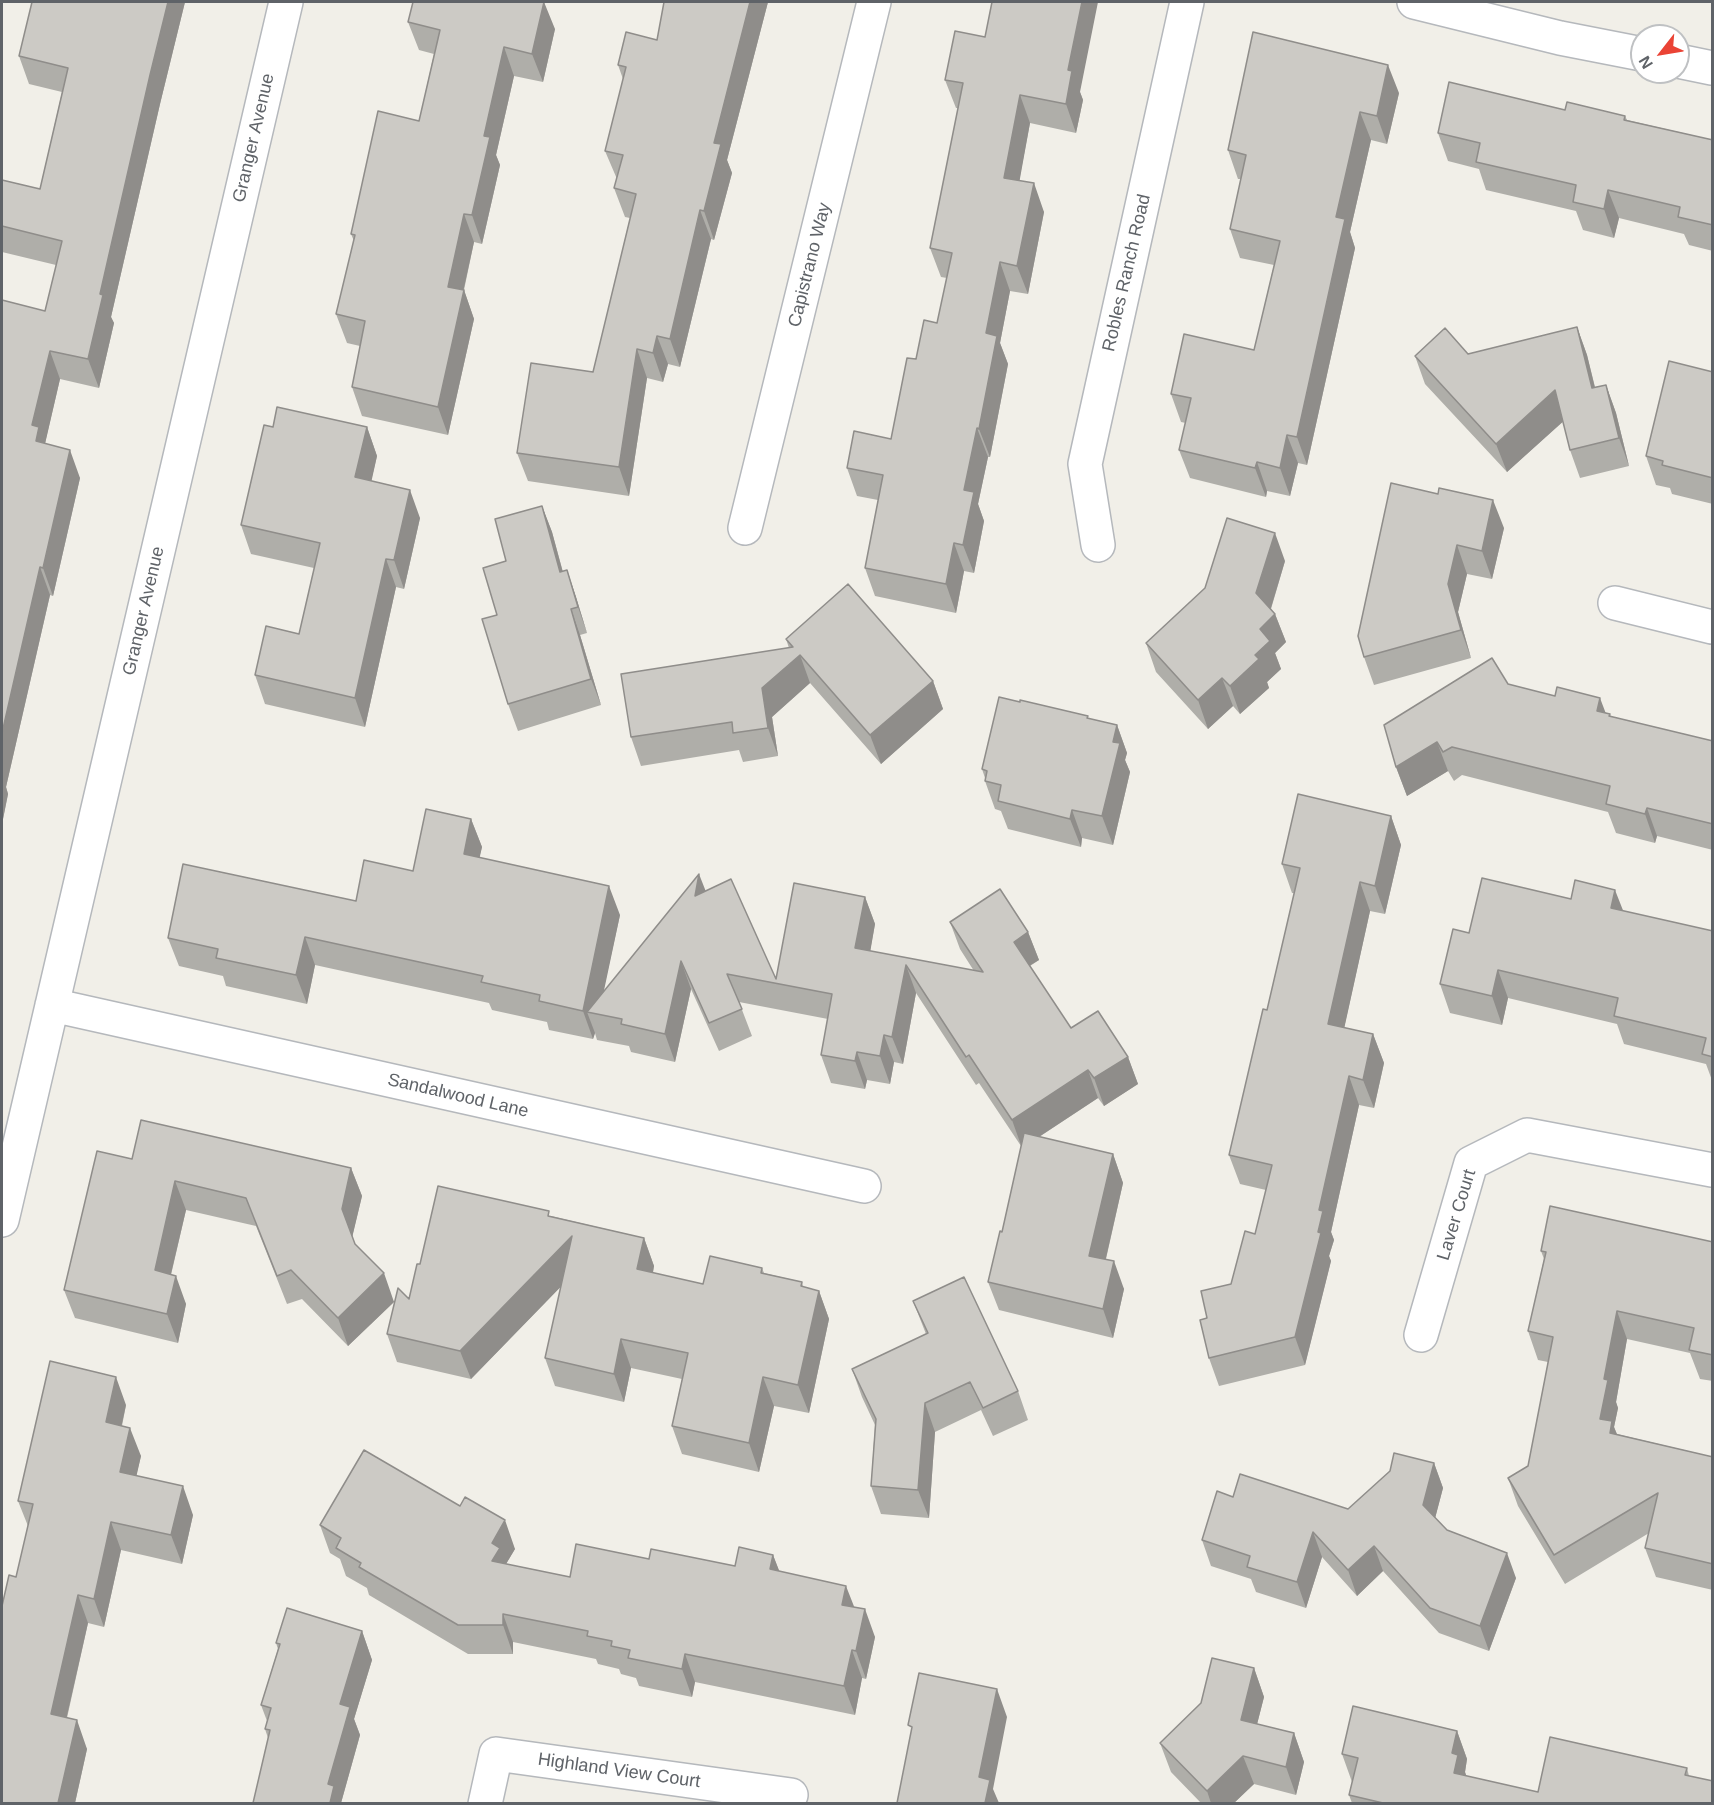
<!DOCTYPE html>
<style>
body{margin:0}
#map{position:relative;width:1714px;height:1805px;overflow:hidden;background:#f1efe8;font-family:Helvetica,sans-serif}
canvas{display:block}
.frame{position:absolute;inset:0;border:3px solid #5f6368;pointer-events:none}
.north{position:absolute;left:1630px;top:24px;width:60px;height:60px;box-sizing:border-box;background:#fff;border:2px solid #bfc1c3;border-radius:50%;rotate:239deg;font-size:16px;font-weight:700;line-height:24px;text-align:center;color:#5f6368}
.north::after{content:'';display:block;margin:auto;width:21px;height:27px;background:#ea4335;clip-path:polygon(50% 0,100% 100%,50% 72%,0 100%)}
</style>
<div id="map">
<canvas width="1714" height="1805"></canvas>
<div class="frame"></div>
<div class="north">N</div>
</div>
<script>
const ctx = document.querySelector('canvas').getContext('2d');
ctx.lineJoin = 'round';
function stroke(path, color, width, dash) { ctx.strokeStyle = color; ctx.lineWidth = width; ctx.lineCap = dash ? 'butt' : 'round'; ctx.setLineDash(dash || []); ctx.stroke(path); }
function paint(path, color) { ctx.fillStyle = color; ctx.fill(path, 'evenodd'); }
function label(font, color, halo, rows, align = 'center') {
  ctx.font = font + ' Helvetica,sans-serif'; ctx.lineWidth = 6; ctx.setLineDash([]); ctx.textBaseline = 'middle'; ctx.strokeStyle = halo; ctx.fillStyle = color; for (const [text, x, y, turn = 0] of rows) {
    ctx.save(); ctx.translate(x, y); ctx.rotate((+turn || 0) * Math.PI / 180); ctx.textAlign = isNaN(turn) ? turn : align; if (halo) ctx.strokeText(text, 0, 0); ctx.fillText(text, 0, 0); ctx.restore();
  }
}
const street = new Path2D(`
 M1414 2 1560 38 1642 54
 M1678 61 1712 68
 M745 528 874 2
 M1098 545 1085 464 1187 2
 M1615 603 1712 627
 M52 1005 864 1186
 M2 1220 286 2
 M1421 1335 1471 1163 1527 1135 1712 1170
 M485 1804 496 1754 791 1795`);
const wall = new Path2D(`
 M32 2H185L160 104 111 317 114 323 99 388 60 379 45 443 80 478 53 596 50 595 6 787 8 794 2 824V300L45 311 56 265 2 252V180L40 189 62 92 29 84 19 56Z
 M664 2H768L727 160 732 173 714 240 711 239 680 367 668 364 663 382 647 378 629 496 528 481 517 453 593 372 630 218 625 217 614 188 617 179 605 151 623 79 618 65 657 40Z
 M408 22 555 29 543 82 514 76 496 155 500 165 482 244 474 242 464 290 474 319 448 435 362 416 352 387 360 346 347 343 336 314 354 241 351 234 419 121 434 54 419 50Z
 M985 37 1080 92 1083 100 1076 133 1030 123 1019 181 1044 212 1028 294 1010 291 1000 343 1008 364 990 457H988L978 504 984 521 974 573 964 571 956 613 875 596 865 568 878 500 857 496 847 468 891 439 916 359 937 323 947 278 941 277 930 248 958 108H956L945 80Z
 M1399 93 1387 144 1371 140 1350 232 1355 248 1307 465 1298 463 1290 496 1267 491 1266 497 1190 478 1179 450 1186 423 1181 422 1171 394 1254 350 1274 265 1240 258 1230 229 1241 179H1238L1228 150Z
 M1565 110 1625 116 1627 120 1713 140V251L1689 245 1684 234 1619 218 1614 238 1583 230 1576 211 1486 190 1479 169 1448 161 1438 133Z
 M1577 327 1587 355 1595 387 1606 385 1616 413 1629 466 1580 478 1570 450 1563 421 1507 472 1425 384 1415 356 1468 354Z
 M1713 372V504L1672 494 1670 488 1656 485 1646 456Z
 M273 427H367L377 456 371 481 420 518 404 589 396 587 365 727 265 704 255 675 299 634 314 568 251 554 241 525Z
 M1391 483 1504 528 1492 579 1467 574 1458 612 1471 658 1374 685 1364 657Z
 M542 506 552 532 563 572 567 570 576 597 587 633 580 635 601 705 518 731 508 704 506 561Z
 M1285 561 1271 609 1275 614 1286 642 1275 653 1281 669 1267 682 1269 688 1240 714 1233 706 1208 729 1156 672 1146 643Z
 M786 639 933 681 943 709 881 764 810 683 772 717 778 756 743 762 739 750 641 766 631 737 789 648Z
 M1508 684 1610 714 1611 717 1713 741V850L1657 836 1655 843 1616 833 1608 812 1462 775 1454 781 1448 771 1407 796 1396 767Z
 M1089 719 1117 725 1127 753 1125 760 1130 772 1113 845 1082 838 1081 847 1008 829 1001 811 995 809 985 781V778L982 769Z
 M1391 816 1401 845 1385 914 1370 911 1344 1028 1373 1034 1384 1063 1374 1108 1359 1105 1331 1232 1334 1240 1329 1256 1331 1261 1305 1365 1219 1386 1209 1358 1207 1318 1231 1284 1255 1234 1266 1190 1240 1184 1229 1155 1267 1010 1294 893H1292L1282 864Z
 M471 819 482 847 479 858 620 915 603 992 706 891 776 979 865 897 875 924 870 951 974 971 960 949 950 922 1028 932 1039 960 1030 966 1071 1028 1128 1057 1138 1084 1104 1106 1098 1098 1039 1137 1113 1154 1123 1183 1106 1259 1124 1289 1113 1338 999 1310 988 1282 1002 1232 1021 1146 979 1083 976 1085 916 993 903 1064 894 1062 890 1084 867 1080 865 1089 831 1083 821 1055 828 1019 739 1002 752 1036 719 1051 691 989 675 1062 631 1052 629 1046 597 1040 595 1033 593 1039 549 1030 547 1022 492 1010 489 1003 315 965 307 1004 226 986 223 976 179 966 168 938 356 901 413 871Z
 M1623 911 1713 931V1083L1706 1064 1624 1044 1617 1024 1508 998 1502 1025 1450 1013 1440 984 1469 933Z
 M132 1159 351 1168 362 1196 352 1237 355 1244 394 1302 348 1346 302 1299 287 1304 256 1226 186 1210 171 1275 186 1304 178 1343 75 1318 64 1290Z
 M551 1216 644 1238 654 1266 653 1273 703 1284 762 1268 764 1273 802 1282 803 1287 819 1291 829 1319 809 1413 774 1406 759 1472 682 1454 672 1426 682 1379 631 1368 624 1402 555 1386 545 1358 561 1286 471 1379 397 1362 387 1334 409 1299 420 1264Z
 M1713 1242V1381L1700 1379 1690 1353 1627 1339 1616 1402 1618 1408 1614 1427 1617 1434 1713 1457V1590L1656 1577 1645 1548 1649 1533 1565 1584 1518 1506 1508 1478 1528 1466 1548 1362 1538 1360 1528 1331 1544 1259 1541 1251Z
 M913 1301 1018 1391 1028 1420 993 1436 981 1410 935 1432 929 1518 881 1514 871 1486 875 1425 862 1397 852 1369 926 1334Z
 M126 1405 122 1426 141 1456 136 1476 193 1515 182 1564 121 1550 104 1627 88 1623 67 1718 87 1749 75 1803H2L28 1526 18 1501Z
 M1434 1463 1443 1488 1435 1518 1447 1530 1516 1578 1489 1651 1439 1633 1383 1571 1357 1596 1322 1557 1306 1608 1256 1592 1251 1579 1211 1566 1202 1540 1233 1497 1348 1509Z
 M460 1506 515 1549 506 1564 570 1577 649 1559 735 1566 773 1555 779 1571 854 1607 875 1637 866 1679 862 1678 855 1715 695 1682 692 1697 639 1686 636 1678 621 1674 619 1669 598 1664 596 1659 513 1642V1654H468L369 1595 367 1588 346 1576 340 1559 330 1553 320 1525Z
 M362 1631 372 1660 354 1719 360 1735 341 1803H253L268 1738 265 1729 267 1721 261 1705 278 1649 276 1643Z
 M1254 1668 1264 1697 1257 1724 1294 1733 1304 1762 1296 1795 1254 1784 1234 1803H1201L1171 1772 1160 1743Z
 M1457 1731 1467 1759 1465 1772 1466 1776 1538 1792 1687 1768 1689 1776 1713 1803H1352L1349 1795 1352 1782 1342 1754Z`);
const shadedWall = new Path2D(`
 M168 2H185L160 104 111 317 114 323 99 388 88 359 100 294 150 75Z
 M544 2 555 29 543 82 532 54Z
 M750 2H768L727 160 732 173 714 240 704 211 714 143Z
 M1082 2H1098L1080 92 1083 100 1076 133 1066 104 1068 70Z
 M504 47 514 76 496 155 500 165 482 244 472 215 484 136Z
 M1388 65 1399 93 1387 144 1377 116Z
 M1020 95 1030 123 1015 206 1004 178Z
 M1360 112 1371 140 1350 232 1355 248 1307 465 1297 437 1336 217Z
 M1034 183 1044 212 1028 294 1017 266Z
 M1608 190 1619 218 1614 238 1604 209Z
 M700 210 711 239 680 367 670 339Z
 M464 214 474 242 458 315 448 287Z
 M1000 262 1010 291 1000 343 1008 364 990 457 979 429 986 333Z
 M464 290 474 319 448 435 438 407Z
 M1577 327 1587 355 1602 417 1592 388Z
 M657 336 668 364 663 382 653 353Z
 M637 349 647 378 629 496 619 467Z
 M50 351 60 379 45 444 36 441 32 425Z
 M1606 385 1616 413 1629 466 1619 438Z
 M1555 390 1566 419 1507 472 1496 444Z
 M367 427 377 456 366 506 355 477Z
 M977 428 988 457 978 504 984 521 974 573 963 545 964 490Z
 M1287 435 1298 463 1290 496 1280 468Z
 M70 450 80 478 53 596 43 568Z
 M1257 462 1267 491 1266 497 1255 468Z
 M410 490 420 518 404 589 394 560Z
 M1493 500 1504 528 1492 579 1482 551Z
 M542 506 552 532 570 599 560 572Z
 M1275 533 1285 561 1267 621 1256 593Z
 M954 543 964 571 956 613 946 584Z
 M1457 545 1467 574 1458 612 1471 658 1461 630 1448 584Z
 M386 559 396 587 365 727 355 698Z
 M40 567 50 595 6 787 8 794 2 824V733Z
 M567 570 576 597 587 633 578 607Z
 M571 609 580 635 601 705 591 679Z
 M1275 614 1286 642 1275 653 1281 669 1267 682 1269 688 1240 714 1230 686 1255 655 1260 629Z
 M800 655 810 683 772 717 778 756 768 728 762 688Z
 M1222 678 1233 706 1208 729 1198 700Z
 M933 681 943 709 881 764 870 735Z
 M1600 698 1611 727 1597 711Z
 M1117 725 1127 753 1125 760 1130 772 1113 845 1102 816 1113 742Z
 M1437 742 1448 771 1407 796 1396 767Z
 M1647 808 1657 836 1655 843 1645 814Z
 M1072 810 1082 838 1081 847 1070 819Z
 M1391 816 1401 845 1385 914 1375 886Z
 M471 819 482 847 474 883 464 854Z
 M699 874 710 902 695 896Z
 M1360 882 1370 911 1339 1052 1328 1024Z
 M609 886 620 915 599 1014 587 1012 595 1033 593 1039 583 1011Z
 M1615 890 1626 918 1611 908Z
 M865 897 875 924 866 976 855 948Z
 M1028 932 1039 960 1024 969 1014 942Z
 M305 937 315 965 307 1004 296 975Z
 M681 961 691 989 675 1062 665 1034Z
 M906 965 916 993 903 1064 892 1037Z
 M1498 970 1508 998 1502 1025 1492 996Z
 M1373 1034 1384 1063 1374 1108 1363 1080Z
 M884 1035 894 1062 890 1084 880 1056Z
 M857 1052 867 1080 865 1089 855 1061Z
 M1128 1057 1138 1084 1104 1106 1094 1078Z
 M1088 1070 1098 1098 1022 1148 1012 1120Z
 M1349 1076 1359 1105 1331 1232 1334 1240 1329 1256 1331 1261 1305 1365 1295 1337 1318 1232 1319 1210Z
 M1113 1154 1123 1183 1100 1284 1089 1256Z
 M351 1168 362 1196 352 1238 342 1209Z
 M175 1181 186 1210 165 1299 155 1270Z
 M572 1236 583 1264 471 1379 460 1351Z
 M644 1238 654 1266 648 1297 637 1269Z
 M1114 1261 1124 1289 1113 1338 1103 1309Z
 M384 1273 394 1302 348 1346 338 1318Z
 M176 1276 186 1304 178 1343 167 1314Z
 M819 1291 829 1319 809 1413 798 1385Z
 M1617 1311 1627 1339 1616 1402 1618 1408 1614 1427 1623 1450 1600 1419 1604 1379Z
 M621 1339 631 1368 624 1402 614 1374Z
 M116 1377 126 1405 116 1451 106 1422Z
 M763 1377 774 1406 759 1472 749 1443Z
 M925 1403 935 1432 929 1518 918 1490Z
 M130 1428 141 1456 131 1500 120 1472Z
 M1434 1463 1443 1488 1432 1530 1423 1505Z
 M183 1486 193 1515 182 1564 171 1535Z
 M505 1520 515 1549 506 1564 492 1561V1543Z
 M111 1522 121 1550 104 1627 94 1599Z
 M1313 1532 1322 1557 1306 1608 1297 1582Z
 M1374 1546 1383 1571 1357 1596 1348 1570Z
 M1507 1553 1516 1578 1489 1651 1480 1626Z
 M773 1555 784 1583 770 1569Z
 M846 1586 857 1614 842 1605Z
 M78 1595 88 1623 61 1742 51 1714Z
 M865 1609 875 1637 866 1679 856 1651Z
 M503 1614 513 1642V1654L503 1625Z
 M362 1631 372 1660 354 1719 360 1735 341 1803H330L328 1784 340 1704Z
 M852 1650 862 1678 855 1715 844 1686Z
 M685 1654 695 1682 692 1697 682 1669Z
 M1254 1668 1264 1697 1251 1748 1241 1720Z
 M997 1689 1007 1717 993 1789 999 1803H985L979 1777Z
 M77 1720 87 1749 75 1803H58Z
 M1457 1731 1467 1759 1465 1772 1469 1783 1454 1773 1452 1753Z
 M1294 1733 1304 1762 1296 1795 1286 1767Z
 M1243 1756 1254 1784 1234 1803H1211L1207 1791Z`);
const building = new Path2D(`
 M32 2H168L150 75 100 294 103 295 88 359 50 351 32 425 39 427 36 441 70 450 43 568 40 567 2 733V300L45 311 62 241 2 226V180L40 189 68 68 19 56Z
 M413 2H544L532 54 504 47 484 136 490 137 472 215 464 214 448 287 464 290 438 407 352 387 365 321 336 314 355 235 351 234 378 111 419 121 440 30 408 22Z
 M664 2H750L714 143 721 144 704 211 700 210 670 339 657 336 653 353 637 349 619 467 517 453 531 363 593 372 636 194 614 188 623 155 605 151 626 67 618 65 626 32 657 40Z
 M992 2H1082L1068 70 1072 71 1066 104 1020 95 1004 178 1034 183 1017 266 1000 262 986 333 997 336 979 429 977 428 964 490 974 492 963 545 954 543 946 584 865 568 883 475 847 468 854 431 891 439 907 358 916 359 924 320 937 323 952 253 930 248 963 83 945 80 955 31 985 37Z
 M1253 32 1388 65 1377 116 1360 112 1336 217 1345 219 1297 437 1287 435 1280 468 1257 462 1255 468 1179 450 1191 398 1171 394 1184 334 1254 350 1280 241 1230 229 1246 155 1228 150Z
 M1449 82 1565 110 1567 102 1625 116 1624 120 1713 140V225L1678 217 1680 207 1608 190 1604 209 1573 202 1576 185 1476 162 1480 143 1438 133Z
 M1577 327 1592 388 1606 385 1619 438 1570 450 1555 390 1496 444 1415 356 1445 328 1468 354Z
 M1669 361 1713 372V478L1662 465 1663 461 1646 456Z
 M277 407 367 427 355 477 410 490 394 560 386 559 355 698 255 675 266 626 299 634 320 543 241 525 264 425 273 427Z
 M1391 483 1438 494 1439 488 1493 500 1482 551 1457 545 1448 584 1461 630 1364 657 1358 636Z
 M542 506 560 572 567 570 578 607 571 609 591 679 508 704 482 619 497 615 483 568 506 561 495 519Z
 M1227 518 1275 533 1256 593 1275 614 1260 629 1270 641 1255 655 1259 659 1230 686 1222 678 1198 700 1146 643 1205 588Z
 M848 584 933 681 870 735 800 655 762 688 768 728 733 733 732 722 631 737 621 674 793 647 786 639Z
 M1492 658 1508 684 1555 696 1557 687 1600 698 1597 711 1610 714 1609 716 1713 741V824L1647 808 1645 814 1606 804 1610 786 1452 747 1443 752 1437 742 1396 767 1384 725Z
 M999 697 1020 702V700L1088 716 1087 718 1117 725 1113 742 1120 743 1102 816 1072 810 1070 819 998 801 1001 785 985 781 987 771 982 769Z
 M1298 794 1391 816 1375 886 1360 882 1328 1024 1373 1034 1363 1080 1349 1076 1319 1210 1323 1211 1318 1232 1321 1233 1295 1337 1209 1358 1200 1320 1207 1318 1201 1291 1231 1284 1245 1231 1255 1234 1272 1165 1229 1155 1263 1009 1267 1010 1300 868 1282 864Z
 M426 809 471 819 464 854 609 886 583 1011 539 1001 540 995 481 982 483 976 305 937 296 975 216 958 218 949 168 938 183 864 356 901 364 860 413 871Z
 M699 874 695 896 731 879 776 979 794 883 865 897 855 948 983 972 950 922 1000 889 1028 932 1014 942 1071 1028 1098 1011 1128 1057 1094 1078 1088 1070 1012 1120 969 1055 966 1057 906 965 892 1037 884 1035 880 1056 857 1052 855 1061 821 1055 832 994 727 974 742 1009 709 1023 681 961 665 1034 621 1024 622 1019 587 1012Z
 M1482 878 1571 899 1575 880 1615 890 1611 908 1713 931V1057L1702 1054 1706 1038 1614 1016 1618 998 1498 970 1492 996 1440 984 1453 929 1469 933Z
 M141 1120 351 1168 342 1209 355 1244 384 1273 338 1318 291 1270 277 1276 246 1198 175 1181 155 1270 176 1276 167 1314 64 1290 97 1151 132 1159Z
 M1024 1133 1113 1154 1089 1256 1114 1261 1103 1309 988 1282 1000 1231 1002 1232Z
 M438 1186 549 1211 548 1216 644 1238 637 1269 703 1284 710 1256 762 1268 761 1273 802 1282 801 1286 819 1291 798 1385 763 1377 749 1443 672 1426 688 1353 621 1339 614 1374 545 1358 572 1236 460 1351 387 1334 398 1288 409 1299 417 1264H420Z
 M1550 1206 1713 1242V1355L1689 1350 1694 1328 1617 1311 1604 1379 1608 1380 1600 1419 1612 1421 1610 1433 1713 1457V1564L1645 1548 1658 1493 1554 1555 1508 1478 1528 1466 1553 1337 1528 1331 1546 1252 1541 1251Z
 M964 1277 1018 1391 983 1408 970 1382 925 1403 918 1490 871 1486 876 1419 852 1369 928 1333 913 1301Z
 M50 1361 116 1377 106 1422 130 1428 120 1472 183 1486 171 1535 111 1522 94 1599 78 1595 51 1714 77 1720 58 1803H2V1606L9 1575 16 1577 33 1504 18 1501Z
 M364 1450 460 1506 465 1497 505 1520 492 1543 500 1548 492 1561 570 1577 576 1544 649 1559 651 1549 735 1566 739 1547 773 1555 770 1569 846 1586 842 1605 865 1609 856 1651 852 1650 844 1686 685 1654 682 1669 628 1658 630 1650 611 1646 612 1641 587 1636 588 1631 503 1614V1625H458L359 1567 361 1563 336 1548 341 1538 320 1525Z
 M1394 1453 1434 1463 1423 1505 1447 1530 1507 1553 1480 1626 1430 1608 1374 1546 1348 1570 1313 1532 1297 1582 1247 1567 1250 1556 1202 1540 1217 1491 1233 1497 1240 1474 1348 1509 1390 1471Z
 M287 1608 362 1631 340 1704 350 1707 328 1784 334 1786 330 1803H253L270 1730 265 1729 271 1708 261 1705 280 1644 276 1643Z
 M1212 1658 1254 1668 1241 1720 1294 1733 1286 1767 1243 1756 1207 1791 1160 1743 1201 1703Z
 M919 1673 997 1689 979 1777 990 1780 985 1803H897L912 1727 908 1725Z
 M1353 1706 1457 1731 1452 1753 1458 1755 1454 1773 1538 1792 1550 1737 1687 1768 1685 1775 1713 1781V1803H1383L1349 1795 1358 1758 1342 1754Z`);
const streetNames = [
 ["Granger Avenue",254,138,-77],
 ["Capistrano Way",810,265,-76],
 ["Robles Ranch Road",1127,273,-77],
 ["Granger Avenue",144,611,-77],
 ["Sandalwood Lane",458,1096,13],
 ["Laver Court",1457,1215,-73],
 ["Highland View Court",619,1771,8]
];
stroke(street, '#b5b8bc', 36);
stroke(street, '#fff', 33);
paint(wall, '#afaea9');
paint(shadedWall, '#8f8d8a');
paint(building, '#cccac5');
stroke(building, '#8f8d8a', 1.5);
label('18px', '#5f6368', '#fff', streetNames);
</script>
